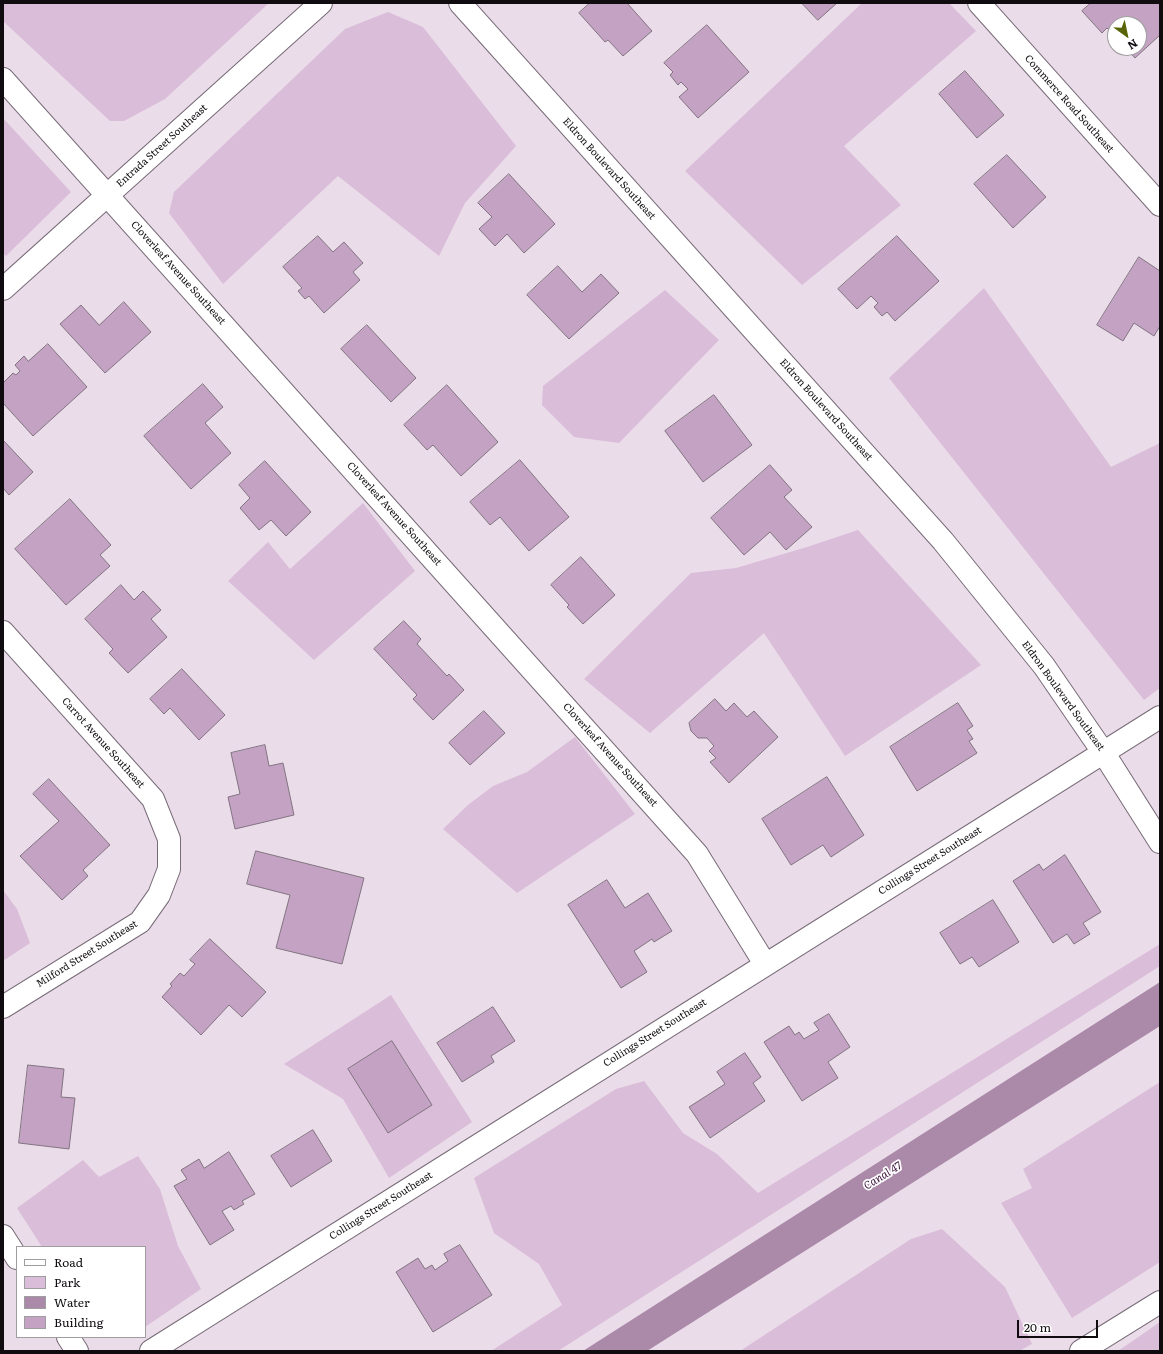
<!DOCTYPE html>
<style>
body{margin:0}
#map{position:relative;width:1163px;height:1354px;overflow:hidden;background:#ebdcea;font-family:Literata,serif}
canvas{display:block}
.frame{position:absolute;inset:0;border:4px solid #0f0b0f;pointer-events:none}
.legend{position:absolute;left:16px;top:1246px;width:130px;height:92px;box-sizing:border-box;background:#fff;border:1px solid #9f9d9f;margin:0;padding:5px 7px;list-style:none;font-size:12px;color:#0f0b0f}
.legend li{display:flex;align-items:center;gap:8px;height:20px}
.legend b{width:20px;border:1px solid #9f9d9f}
.north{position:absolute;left:1107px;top:16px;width:40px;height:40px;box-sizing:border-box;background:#fff;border:1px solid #9f9d9f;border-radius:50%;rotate:147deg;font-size:11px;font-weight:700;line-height:16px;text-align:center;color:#0f0b0f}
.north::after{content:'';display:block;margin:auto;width:14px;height:18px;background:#596406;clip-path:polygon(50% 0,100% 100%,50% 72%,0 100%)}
.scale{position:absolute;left:1017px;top:1320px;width:81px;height:18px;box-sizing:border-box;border:2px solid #0f0b0f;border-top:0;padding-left:5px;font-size:12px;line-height:14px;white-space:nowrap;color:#0f0b0f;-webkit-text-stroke:3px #fff;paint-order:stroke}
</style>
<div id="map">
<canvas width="1163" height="1354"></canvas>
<div class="frame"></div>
<ul class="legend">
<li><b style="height:5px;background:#fff"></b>Road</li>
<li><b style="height:11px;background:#dabdd9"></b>Park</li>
<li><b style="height:11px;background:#aa89a9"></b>Water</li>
<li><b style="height:11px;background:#c4a2c3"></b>Building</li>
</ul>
<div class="north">N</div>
<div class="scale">20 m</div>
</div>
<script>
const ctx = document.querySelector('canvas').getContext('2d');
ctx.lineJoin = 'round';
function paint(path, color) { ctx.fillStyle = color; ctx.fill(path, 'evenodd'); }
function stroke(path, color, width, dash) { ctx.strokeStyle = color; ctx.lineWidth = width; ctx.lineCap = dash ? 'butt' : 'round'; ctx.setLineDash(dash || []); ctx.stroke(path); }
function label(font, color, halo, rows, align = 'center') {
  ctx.font = font + ' Literata,serif'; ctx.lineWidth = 3.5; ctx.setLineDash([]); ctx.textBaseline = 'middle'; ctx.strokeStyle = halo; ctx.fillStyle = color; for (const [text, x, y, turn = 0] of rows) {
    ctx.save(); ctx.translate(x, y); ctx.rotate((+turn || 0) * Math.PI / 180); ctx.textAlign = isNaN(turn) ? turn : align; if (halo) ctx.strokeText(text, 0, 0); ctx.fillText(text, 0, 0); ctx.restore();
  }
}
const green = new Path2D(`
 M3 3H269L165 99 124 121H110L3 21Z
 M862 3H949L976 31 844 146 901 205 802 285 685 171Z
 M388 12 423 27 516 146 465 203 439 256 338 176 223 284 169 213 174 192 345 29Z
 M3 118 71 192 6 256 3 253Z
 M984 288 1111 467 1160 443V688L1144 700 889 378Z
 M665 290 719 340 619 443 574 437 542 405 543 386Z
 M363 503 415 571 314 660 228 581 268 542 290 569Z
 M858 530 981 665 845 756 764 633 650 733 584 679 691 573 736 568 807 547Z
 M575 737 635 814 517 893 443 829 468 805 493 786 527 772Z
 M3 890 17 909 30 943 3 961Z
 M1160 944V966L558 1351H491L562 1305 539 1264 494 1233 474 1178 616 1089 644 1081 683 1133 717 1154 758 1193Z
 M391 995 472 1122 389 1178 343 1099 284 1064Z
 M1160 1082V1262L1072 1318 1001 1203 1032 1188 1023 1169Z
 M138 1156 160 1189 178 1246 201 1289 145 1327V1247H42L17 1208 83 1160 99 1177Z
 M942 1229 1005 1287 1032 1344 1019 1351H740L911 1239Z
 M1160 1322V1351H1118Z`);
const water = new Path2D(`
 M1160 982V1026L647 1351H583Z`);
const building = new Path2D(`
 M590 3H627L652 31 623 56 608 40 605 42 579 13Z
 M802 3H837L818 20Z
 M1091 3H1160V35L1135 58 1126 48H1139V24H1115V36L1107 28 1102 33 1082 11Z
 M707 25 749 72 698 118 679 97 688 89 681 82 678 85 670 75 673 72 664 63Z
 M965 71 1004 115 977 138 939 94Z
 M1007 155 1046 197 1013 228 974 184Z
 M509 174 555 224 524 253 507 234 495 246 479 229 492 217 478 203Z
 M318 236 333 252 344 242 363 263 353 272 360 280 324 313 309 296 305 299 298 291 302 288 283 267Z
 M897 236 939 281 895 321 887 312 882 316 874 307 878 303 871 296 857 309 838 289Z
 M1139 257 1160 271V326L1154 336 1134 323 1123 341 1097 325Z
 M558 266 582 292 601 274 619 293 569 339 527 295Z
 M124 302 151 332 105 373 60 324 81 305 99 325Z
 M367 325 416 378 391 402 341 349Z
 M48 344 87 387 33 436 3 403V383L13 373 16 375 20 371 15 365 24 356 28 361Z
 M203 384 223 407 205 423 231 453 191 489 144 436Z
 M447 385 498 442 461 476 433 445 427 450 404 425Z
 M714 395 752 445 703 482 665 431Z
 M3 440 33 472 9 495 3 488Z
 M520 460 569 517 529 551 500 517 490 525 470 502Z
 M265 461 311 512 286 536 271 520 259 530 240 508 250 498 239 485Z
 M770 465 792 490 784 497 812 527 786 550 770 532 744 555 711 518Z
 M70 499 111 545 100 555 110 566 66 605 15 549Z
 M581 557 615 595 583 624 567 607 569 605 551 585Z
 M121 585 134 600 143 591 161 610 151 619 167 637 128 673 109 653 113 649 85 619Z
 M404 621 421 639 417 644 447 676 449 674 464 690 433 720 413 699 417 695 374 649Z
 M182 669 225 715 199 740 170 708 164 714 150 699Z
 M715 699 726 711 734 703 747 717 754 711 778 737 729 783 710 762 716 758 709 751 714 746 707 738H698L691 731 689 723Z
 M958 703 973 726 967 730 973 739 969 741 977 753 917 791 890 747Z
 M484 711 505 733 470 765 449 743Z
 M265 745 269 766 283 763 294 815 235 829 228 797 240 794 231 753Z
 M827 777 864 835 831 857 823 845 791 865 762 819Z
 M49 779 110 845 83 870 88 876 62 900 20 856 59 821 33 794Z
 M256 851 364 878 342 964 276 948 290 895 247 884Z
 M1065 855 1101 912 1083 923 1090 934 1074 944 1067 934 1053 943 1013 881 1039 864 1043 870Z
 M607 880 625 908 648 893 672 931 654 942 652 939 634 951 647 972 621 988 568 905Z
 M993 900 1019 942 979 967 972 957 960 964 940 933Z
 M210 939 266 992 242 1017 229 1005 201 1035 162 997 172 986 170 984 180 973 184 976 195 964 190 960Z
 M493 1007 515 1041 491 1056 494 1062 462 1082 437 1043Z
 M829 1014 850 1047 828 1062 838 1078 802 1101 764 1042 789 1026 795 1035 799 1032 804 1039 819 1030 814 1023Z
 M392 1041 432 1105 388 1133 348 1069Z
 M745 1053 761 1077 753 1083 765 1101 710 1138 689 1107 725 1084 717 1072Z
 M28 1065 64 1069 61 1097 75 1098 69 1149 19 1143Z
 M313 1130 332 1161 291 1187 271 1156Z
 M229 1152 255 1194 242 1201 244 1204 234 1210 231 1206 222 1211 234 1230 210 1245 174 1186 187 1179 181 1170 199 1159 204 1168Z
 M460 1245 492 1295 433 1332 396 1272 418 1258 425 1269 432 1265 435 1270 448 1261 444 1254Z`);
const minor = new Path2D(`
 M979 3 1160 205
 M3 79 697 854 765 964
 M3 289 321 3
 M3 632 153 799 169 839V869L159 895 140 922 3 1007
 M3 1236 17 1258
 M68 1337 77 1351
 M151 1351 1160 717
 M1081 1351 1160 1302`);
const tertiary = new Path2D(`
 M460 3 943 541 1044 666 1103 752 1160 842`);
const streetNames = [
 ["Commerce Road Southeast",1069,104,48],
 ["Entrada Street Southeast",162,146,-42],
 ["Eldron Boulevard Southeast",609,169,48],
 ["Cloverleaf Avenue Southeast",178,273,48],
 ["Eldron Boulevard Southeast",826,410,48],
 ["Cloverleaf Avenue Southeast",394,514,48],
 ["Eldron Boulevard Southeast",1063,696,54],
 ["Carrot Avenue Southeast",103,743,48],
 ["Cloverleaf Avenue Southeast",610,755,48],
 ["Collings Street Southeast",930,861,-32],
 ["Milford Street Southeast",87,954,-32],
 ["Collings Street Southeast",655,1033,-32],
 ["Collings Street Southeast",381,1206,-32]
];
const waterNames = [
 ["Canal 47",883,1176,-32]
];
paint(green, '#dabdd9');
paint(water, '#aa89a9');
paint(building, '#c4a2c3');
stroke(building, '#817480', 1);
stroke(minor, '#776b77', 24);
stroke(tertiary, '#776b77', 24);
stroke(minor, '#fff', 22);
stroke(tertiary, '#fff', 22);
label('10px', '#0f0b0f', '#fff', streetNames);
label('italic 11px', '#401540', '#fff', waterNames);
</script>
